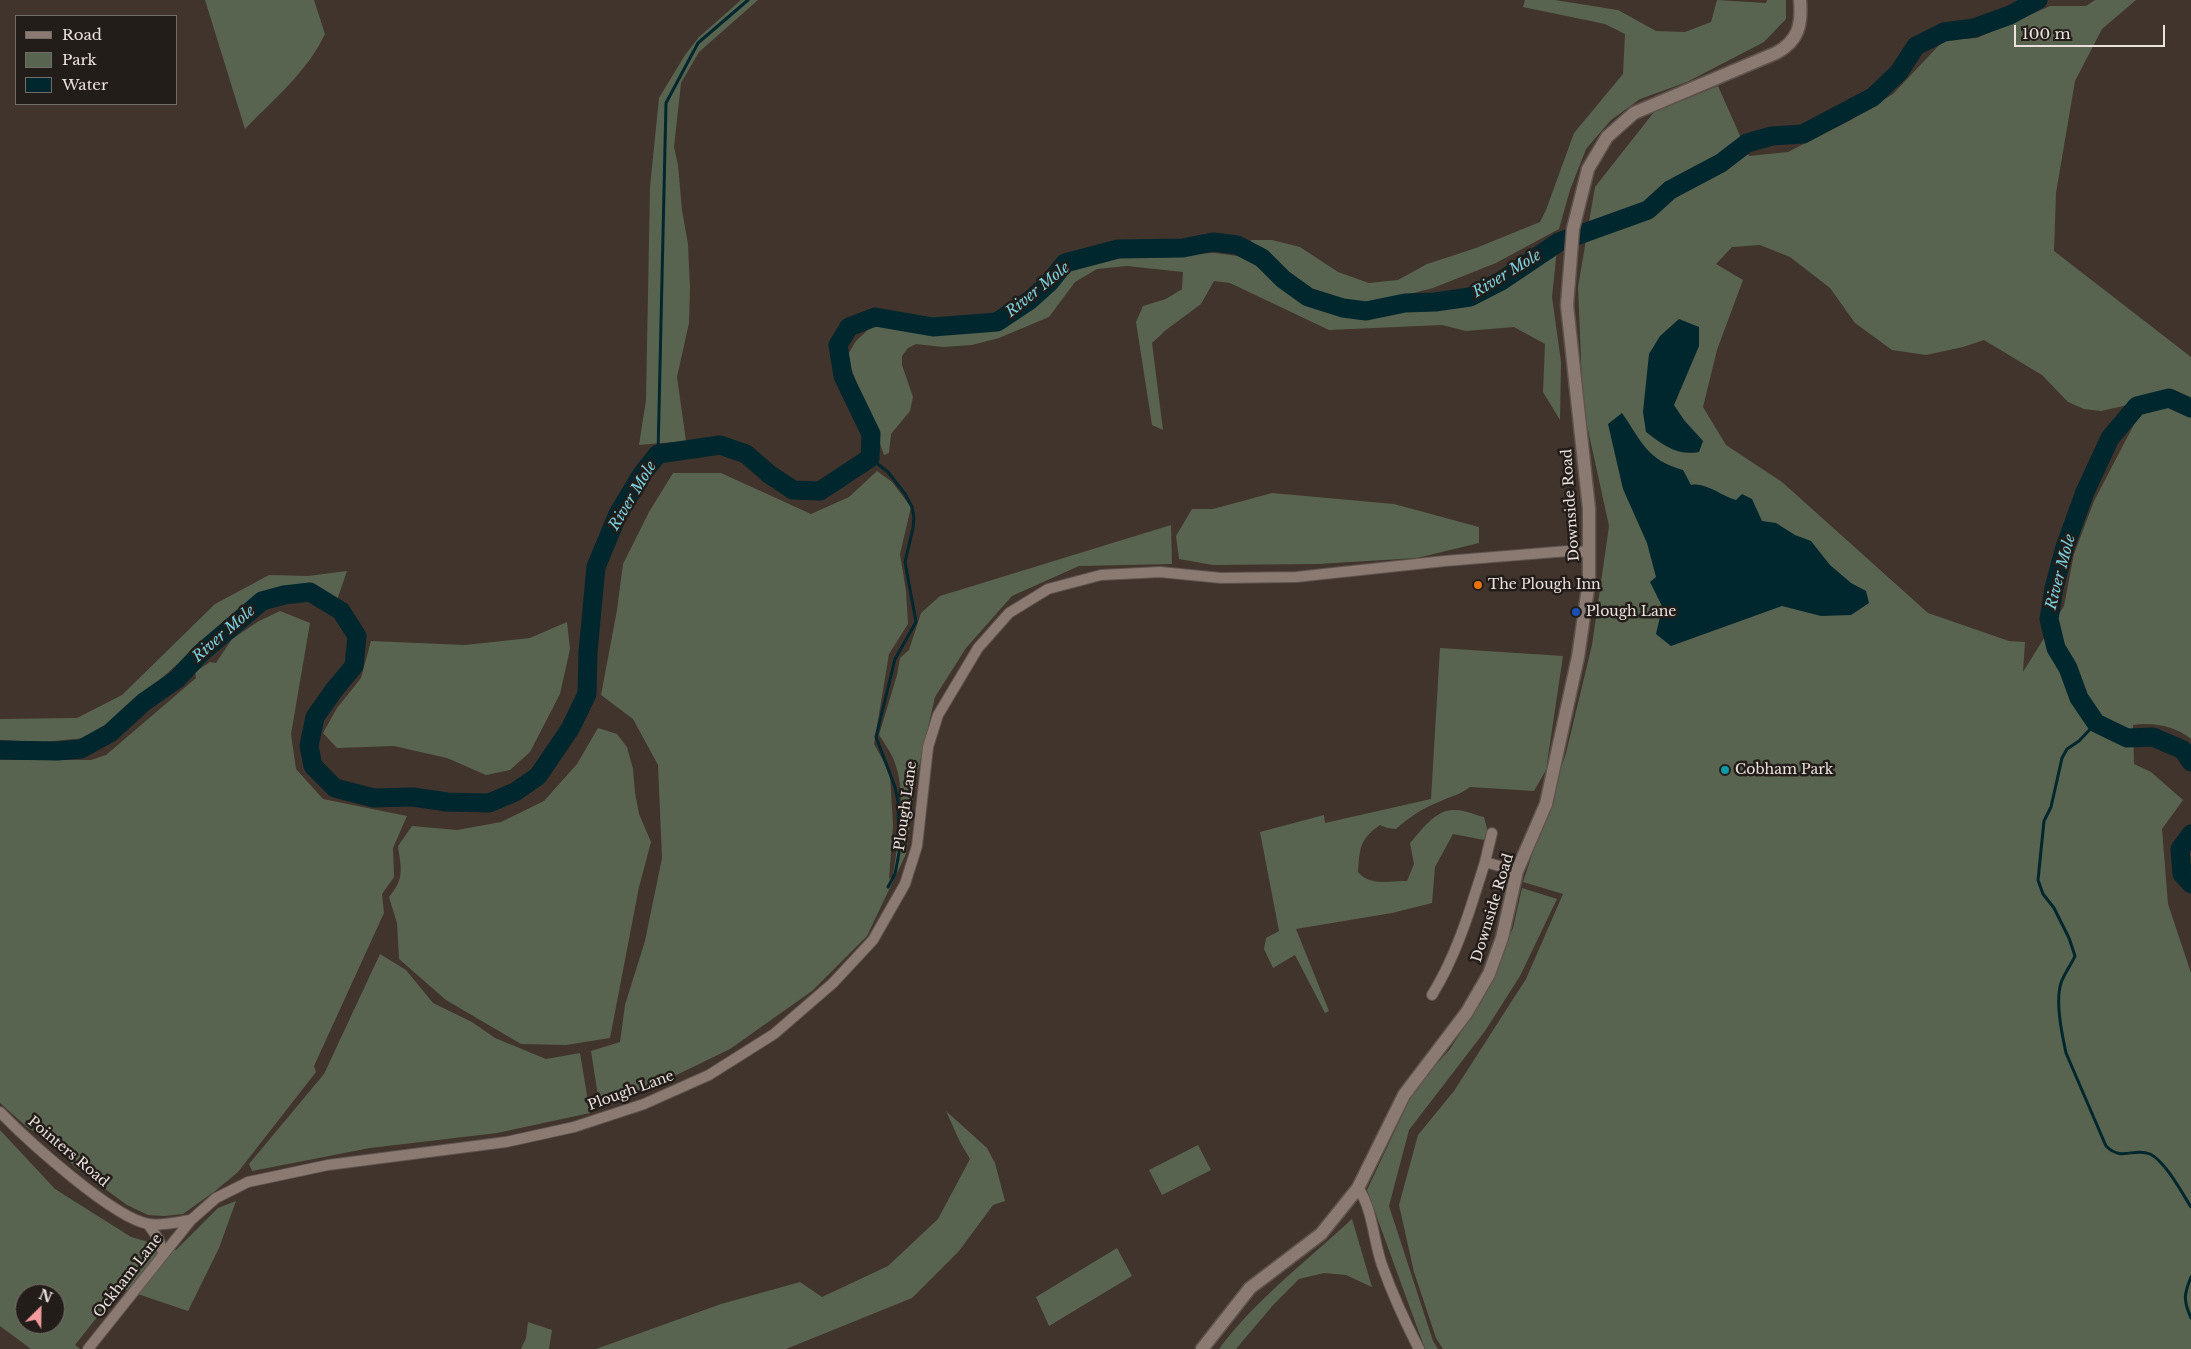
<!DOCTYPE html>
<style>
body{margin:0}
#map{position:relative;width:2191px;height:1349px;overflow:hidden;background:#41342d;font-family:"Libre Baskerville",serif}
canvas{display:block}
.legend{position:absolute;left:15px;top:15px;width:162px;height:90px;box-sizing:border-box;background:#231d1a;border:1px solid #736c68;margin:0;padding:6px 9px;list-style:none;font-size:15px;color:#ebe2de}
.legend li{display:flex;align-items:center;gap:10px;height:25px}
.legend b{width:25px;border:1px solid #736c68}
.north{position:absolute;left:15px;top:1284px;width:50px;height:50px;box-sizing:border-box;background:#231d1a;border:1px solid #736c68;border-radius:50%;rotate:23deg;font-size:14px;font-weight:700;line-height:20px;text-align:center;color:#ebe2de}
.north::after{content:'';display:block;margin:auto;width:18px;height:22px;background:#f59b9d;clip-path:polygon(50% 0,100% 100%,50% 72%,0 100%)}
.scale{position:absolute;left:2014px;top:25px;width:151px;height:22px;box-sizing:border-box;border:2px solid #ebe2de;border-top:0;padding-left:6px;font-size:15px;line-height:18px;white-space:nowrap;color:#ebe2de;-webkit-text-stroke:4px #231d1a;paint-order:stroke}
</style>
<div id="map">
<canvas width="2191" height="1349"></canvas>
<ul class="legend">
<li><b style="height:6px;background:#8a7a72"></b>Road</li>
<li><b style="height:14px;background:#596450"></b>Park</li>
<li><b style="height:14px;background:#00272e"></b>Water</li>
</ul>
<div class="north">N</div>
<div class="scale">100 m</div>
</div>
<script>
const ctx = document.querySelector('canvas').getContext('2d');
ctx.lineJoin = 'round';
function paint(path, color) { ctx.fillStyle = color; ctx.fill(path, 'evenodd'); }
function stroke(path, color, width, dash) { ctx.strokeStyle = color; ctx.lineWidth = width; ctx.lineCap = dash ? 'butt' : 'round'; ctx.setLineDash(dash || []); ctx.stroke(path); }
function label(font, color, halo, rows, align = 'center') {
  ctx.font = font + ' "Libre Baskerville",serif'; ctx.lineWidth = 5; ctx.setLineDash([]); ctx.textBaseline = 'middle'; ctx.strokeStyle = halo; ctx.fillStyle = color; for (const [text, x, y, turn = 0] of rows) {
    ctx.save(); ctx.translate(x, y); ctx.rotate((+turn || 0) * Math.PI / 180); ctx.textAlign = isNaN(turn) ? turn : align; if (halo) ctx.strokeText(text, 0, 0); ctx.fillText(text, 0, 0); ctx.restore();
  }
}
const green = new Path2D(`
 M205 0H314L325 34C307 72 274 99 245 129Z
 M741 0H758L699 52 681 83 674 147 678 165 682 210 688 244 690 288 689 323 677 377 686 441 639 445 646 400 650 187 659 98 685 55 699 37Z
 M1525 0H1555L1618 10 1656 31 1685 32 1711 22 1717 0 1766 3 1767 0H1786V19L1764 42 1687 82 1640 99 1611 120 1586 149 1570 190 1559 229 1496 263 1433 288 1363 306 1331 301 1308 292 1250 240H1272L1300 247 1338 272 1369 283 1398 280 1427 264 1476 248 1540 222 1546 210 1574 133 1623 74 1625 34 1605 24 1523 7Z
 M2095 0H2136L2102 29 2075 81 2056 193 2054 251 2191 357V739C2175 726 2153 722 2133 725L2134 764 2151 772 2183 800 2162 829 2168 904 2191 973V1349H1443L1436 1338 1414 1272 1399 1205 1418 1135 1454 1091 1526 979 1563 894 1523 882 1566 753 1592 645 1609 526 1583 407 1578 287 1595 187 1654 112 1718 86 1749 156 1788 152 1849 121 1893 94 1944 40 1977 38 2050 6H2086ZM1760 245 1790 257 1830 288 1855 323 1892 350 1926 355 1963 347 1984 340 2042 375 2068 402 2084 409 2101 411 2132 404 2140 413 2094 501 2074 554 2064 606 2023 672 2025 642 2009 641 1928 613 1782 482 1726 445 1703 407 1717 350 1743 280 1716 264 1732 247Z
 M1557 249 1552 297 1561 362 1560 420 1543 392 1545 344 1514 327 1466 331 1442 325 1329 330 1230 283 1214 281 1201 304 1166 330 1152 343 1163 430 1152 425 1136 322 1143 306 1166 299 1182 289 1183 272 1127 266 1097 269 1075 282 1049 317 999 338 972 345 943 347 916 344 908 348 902 356V365L913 397 910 411 891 434 889 453 884 455C873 421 858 390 847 356L856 341 873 325 990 331 1030 307 1066 269 1093 261 1133 256 1215 253 1245 257 1292 294 1328 309 1365 318 1402 309 1476 302 1522 278Z
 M877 471 892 482 911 507 900 554 906 591 908 624 889 654 874 744 890 773 893 826 889 879 893 876C898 840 908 792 893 758 889 750 884 742 879 735L897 675 900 658 909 650 921 613 940 596 1171 525 1172 564 1079 566 1012 596 966 648 935 697 915 784 906 854 867 936 812 991 730 1049 656 1085 600 1109 591 1051 620 1042 625 1005 645 941 662 858 658 765 633 719 601 695 617 610 623 564 649 512 673 473H721L811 514 849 497Z
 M1272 493 1394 504 1479 527V543L1417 558 1318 564 1213 565 1179 559 1176 536 1192 509H1213Z
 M347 571 337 600 314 586 270 589 235 612 112 723 84 738 43 742 0 740V719L77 718 122 695 215 604 269 575 308 576Z
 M280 611 310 623 291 734 296 769 323 799 407 816 393 848 394 877 382 894 384 913 314 1066 316 1072 238 1172 215 1191 183 1214 164 1216 148 1215 127 1205 75 1167 46 1137 28 1128 0 1103V760H91L106 755 196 678 195 672 210 662 216 663 232 639 259 621Z
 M567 622 570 649 560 694 530 752 510 770 486 775 447 758 394 746 337 748 323 733 337 708 361 678 371 641 465 645 530 638Z
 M1440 648 1563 656 1546 770 1534 791 1470 787C1460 795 1451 796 1441 801 1425 807 1409 817 1396 829L1387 828 1380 825C1359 840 1360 848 1358 872 1371 887 1389 880 1407 881L1414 864 1410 843C1421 831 1435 810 1453 810 1463 809 1475 815 1484 817L1488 832 1484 840 1453 834 1435 867 1432 903 1392 913 1296 929 1329 1011 1325 1013 1295 955 1273 968 1264 949 1266 938 1279 931 1260 832 1324 815 1325 823 1431 799Z
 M598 728 617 734 627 747 633 769 635 793 639 814 651 842 639 887 610 1038 566 1045 521 1044 446 1000 399 959 397 923 389 897C405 878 401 869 398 846L412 826 457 830 501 822 544 801 577 764Z
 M1522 888 1557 899 1520 976 1485 1031 1409 1130 1389 1206 1433 1341 1438 1349H1425L1367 1190 1415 1088 1450 1049 1484 996 1513 928Z
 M380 954 406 970 433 1003 472 1022 495 1038 546 1059 580 1053 590 1113 497 1133 370 1148 252 1171 249 1164 324 1074Z
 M946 1111 987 1148 995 1163 1005 1201 993 1205 959 1251 912 1298 786 1349H596L721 1304 800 1282 822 1297 888 1266 938 1219 970 1159 960 1142Z
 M0 1130 55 1189 131 1237 176 1250 218 1208 236 1201 219 1248 188 1311 120 1288 75 1345 80 1349H31L0 1326ZM25 1294H55V1324H25Z
 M1198 1145 1211 1170 1162 1195 1149 1170Z
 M1352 1219 1372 1287 1346 1275 1324 1273 1299 1279 1274 1304 1236 1349H1219C1256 1299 1307 1261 1352 1219Z
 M1117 1248 1132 1276 1049 1326 1036 1297Z
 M528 1322 552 1330 549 1349H521L526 1338Z`);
const water = new Path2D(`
 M1679 319 1699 327V346L1674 405 1684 420 1703 441 1699 452C1677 456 1663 445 1646 432L1643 412 1649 354 1660 336Z
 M1622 413C1642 442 1647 460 1683 470L1691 485C1706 482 1721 496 1736 500L1742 494 1752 499 1762 521 1776 523 1795 535 1811 541 1830 565 1851 583 1866 591 1869 603 1851 615 1821 616 1782 606 1671 646 1656 634 1660 617 1665 612 1650 582 1656 577 1647 543 1623 489 1608 424Z`);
const stream = new Path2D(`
 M658 454 666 103 698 43 748 0
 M870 458 888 472 905 494 912 507 914 518 913 528 905 562 916 622 895 659 876 737 895 787 898 801 899 853 895 874 888 887
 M2096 723 2079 741 2067 749 2062 758 2051 807 2044 821 2038 880 2043 894 2054 908 2069 938 2075 956C2071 965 2064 974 2061 983 2055 1002 2062 1034 2066 1053L2106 1146C2122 1162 2134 1147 2150 1154 2165 1161 2182 1193 2191 1207
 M2191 1277C2184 1294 2183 1300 2191 1318`);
const river = new Path2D(`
 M2191 408 2169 398 2137 406 2110 438 2085 492 2065 547 2054 588 2049 619 2056 648 2068 668 2079 698 2096 723 2127 738 2153 737 2183 750 2191 762
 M0 750 57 751 81 749 110 733 144 702 177 679 201 653 262 601 284 595 310 592 341 611 357 636 354 666 334 690 315 717 309 746 313 766 335 788 374 798 413 797 447 802 489 803 515 792 538 776 570 729 587 694 588 652 596 567 618 514 642 474 658 454 720 445 746 454 769 474 793 490 820 491 870 458 871 434 843 376 838 345 849 327 875 317 933 327 997 322 1030 300 1049 283 1065 263 1118 249 1183 248 1213 242 1237 245 1262 258 1283 279 1308 297 1343 308 1366 311 1405 303 1435 302 1470 297 1501 281 1559 242 1648 210 1670 190 1721 163 1747 143 1772 136 1803 134 1873 97 1899 72 1916 46 1944 32 1974 28 2010 15 2038 0
 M2191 834 2180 849 2182 874 2191 884`);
const minor = new Path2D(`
 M1492 833 1485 862 1517 871
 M1432 995C1457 955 1471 907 1485 862
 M0 1112C26 1139 114 1219 149 1224 163 1226 178 1222 191 1220
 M1358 1188C1373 1209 1373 1240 1382 1265 1392 1293 1405 1322 1419 1349
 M148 1224 159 1240 163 1253
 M88 1349 191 1220 216 1198 248 1182 328 1165 506 1142 574 1127 644 1104 709 1075 774 1034 833 983 873 940 905 884 917 846 928 747 938 715 978 648 1009 613 1048 589 1101 575 1160 572 1221 578 1296 577 1445 561 1568 551 1590 552`);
const tertiary = new Path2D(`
 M1202 1349 1250 1288 1321 1234 1358 1188 1404 1095 1467 1012 1489 974 1502 938 1517 871 1546 804 1578 657 1589 581V509L1567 305 1573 229 1588 169 1607 137 1634 113 1776 53C1799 41 1802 24 1800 0`);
const markers = [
 [1478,585,5,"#e8710a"],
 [1576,612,5,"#1a4fb4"],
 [1725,770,5,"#0f9aa8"]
];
const streetNames = [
 ["Downside Road",1571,505,-94],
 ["Plough Lane",906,806,-82],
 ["Downside Road",1493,908,-73],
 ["Plough Lane",631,1091,-20],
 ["Pointers Road",68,1152,40],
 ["Ockham Lane",128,1276,-52]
];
const poiNames = [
 ["The Plough Inn",1488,585],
 ["Plough Lane",1586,612],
 ["Cobham Park",1735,770]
];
const waterNames = [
 ["River Mole",1507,274,-31],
 ["River Mole",1038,290,-39],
 ["River Mole",633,496,-59],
 ["River Mole",2061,572,-75],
 ["River Mole",224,634,-41]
];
paint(green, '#596450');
paint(water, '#00272e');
stroke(stream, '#00272e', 3);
stroke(river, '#00272e', 19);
stroke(minor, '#5f534d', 12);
stroke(tertiary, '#5f534d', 15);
stroke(minor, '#8a7a72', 10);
stroke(tertiary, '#8a7a72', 12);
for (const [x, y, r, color] of markers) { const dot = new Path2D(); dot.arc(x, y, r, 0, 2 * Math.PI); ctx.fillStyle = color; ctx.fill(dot); stroke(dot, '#231d1a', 2); }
label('14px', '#ebe2de', '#231d1a', streetNames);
label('14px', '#ebe2de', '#231d1a', poiNames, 'left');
label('italic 15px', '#7ad3e2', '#231d1a', waterNames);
</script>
